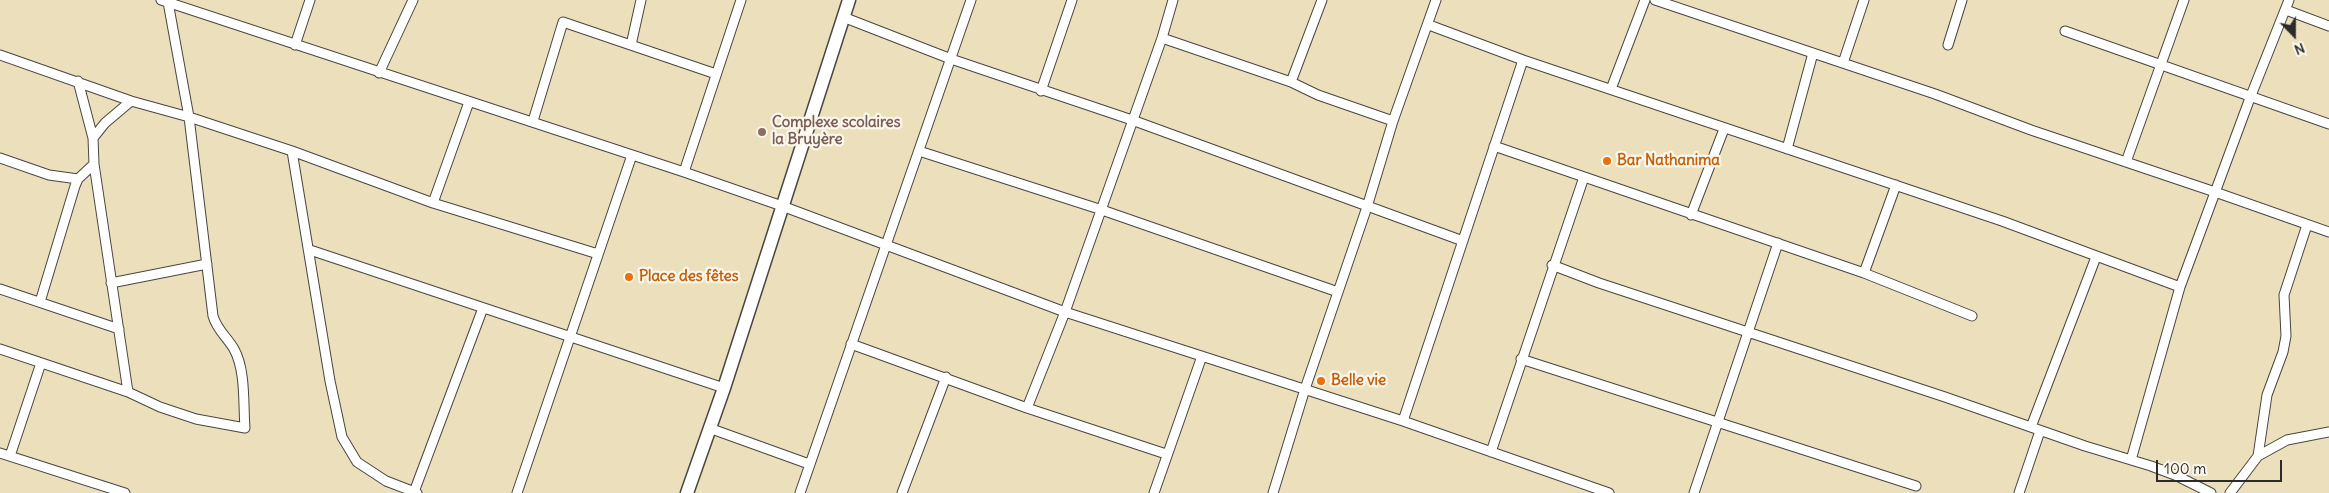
<!DOCTYPE html>
<meta charset="utf-8">
<style>
body{margin:0}
#map{position:relative;width:2329px;height:493px;overflow:hidden;background:#ebdfbc;font-family:Delius,sans-serif}
canvas{display:block}
.north{position:absolute;left:2269px;top:10px;width:50px;height:50px;-webkit-text-stroke:4px #fbf7ec;paint-order:stroke;rotate:158deg;font-size:14px;font-weight:700;line-height:20px;text-align:center;color:#2b2b2b}
.north::after{content:'';display:block;margin:auto;width:18px;height:22px;background:#2b2b2b;clip-path:polygon(50% 0,100% 100%,50% 72%,0 100%)}
.scale{position:absolute;left:2156px;top:460px;width:126px;height:22px;box-sizing:border-box;border:2px solid #2b2b2b;border-top:0;padding-left:6px;font-size:15px;line-height:18px;white-space:nowrap;color:#2b2b2b;-webkit-text-stroke:4px #fbf7ec;paint-order:stroke}
</style>
<div id="map">
<canvas width="2329" height="493"></canvas>
<div class="north">N</div>
<div class="scale">100 m</div>
</div>
<script>
const ctx = document.querySelector('canvas').getContext('2d');
ctx.lineJoin = 'round';
function stroke(path, color, width, dash) { ctx.strokeStyle = color; ctx.lineWidth = width; ctx.lineCap = dash ? 'butt' : 'round'; ctx.setLineDash(dash || []); ctx.stroke(path); }
function label(font, color, halo, rows, align = 'center') {
  ctx.font = font + ' Delius,sans-serif'; ctx.lineWidth = 4.5; ctx.setLineDash([]); ctx.textBaseline = 'middle'; ctx.strokeStyle = halo; ctx.fillStyle = color; for (const [text, x, y, turn = 0] of rows) {
    ctx.save(); ctx.translate(x, y); ctx.rotate((+turn || 0) * Math.PI / 180); ctx.textAlign = isNaN(turn) ? turn : align; if (halo) ctx.strokeText(text, 0, 0); ctx.fillText(text, 0, 0); ctx.restore();
  }
}
const street = new Path2D(`
 M161 0 684 172 782 206 1065 312 1403 421 1609 493
 M1655 0 1935 94 2031 130 2215 192 2329 232
 M2286 10 2329 26
 M843 17 951 59 1132 120 1463 241
 M1429 25 1523 60 2002 221 2180 287
 M2065 31 2329 124
 M1162 38 1291 82 1318 95 1393 121
 M295 45 310 0
 M631 45 641 0
 M1948 45 1962 0
 M0 55 131 101 189 117 292 151 433 203 598 254
 M1843 63 1864 0
 M379 73 413 0
 M78 81 93 138 94 164 128 392
 M1291 82 1322 0
 M1611 89 1645 0
 M1041 91 1072 0
 M533 121 563 22 716 74
 M93 138 105 123 131 101
 M1494 146 1864 273 1972 316
 M1787 149 1813 53
 M292 151 330 381 342 437 357 462 386 481 417 493
 M919 151 1102 210 1338 292
 M0 158 49 175 78 179
 M2126 162 2184 0
 M684 172 741 0
 M433 203 469 102
 M1691 215 1724 129
 M310 250 724 388
 M1552 265 1599 283 1945 397 2085 446 2151 466 2175 475 2211 493
 M1864 273 1896 185
 M111 283 207 264
 M0 289 119 329
 M40 302 75 186 78 179 94 164
 M851 344 1027 408 1166 454
 M0 349 128 392 160 407 196 419 245 428C243 403 246 371 234 349 227 337 217 330 213 316L189 117 168 2
 M1521 359 1916 486
 M1027 408 1065 312 1162 38 1173 0
 M1403 421 1523 60
 M2031 427 2096 257
 M709 428 809 464
 M1491 452 1584 177
 M0 453 125 493
 M10 456 41 363
 M2258 456 2267 395 2283 352 2286 336 2284 295 2307 225
 M2131 460 2180 287 2250 98 2289 0
 M414 492 483 308
 M517 493 632 155
 M800 493 971 0
 M902 493 946 377
 M1154 493 1202 356
 M1273 493 1305 389 1367 207 1393 121 1436 0
 M1694 493 1778 243
 M2019 493 2040 431
 M2230 493 2258 456 2287 440 2329 432`);
const secondary = new Path2D(`
 M687 493 724 388 849 0`);
const markers = [
 [762,132,5,"#8d6e63"],
 [1607,161,5,"#e8710a"],
 [629,277,5,"#e8710a"],
 [1321,381,5,"#e8710a"]
];
const educationNames = [
 ["Complexe scolaires",772,123],
 ["la Bruyère",772,140]
];
const foodNames = [
 ["Bar Nathanima",1617,161],
 ["Place des fêtes",639,277],
 ["Belle vie",1331,381]
];
stroke(street, '#484641', 11);
stroke(secondary, '#484641', 15);
stroke(street, '#fff', 9);
stroke(secondary, '#fff', 12);
for (const [x, y, r, color] of markers) { const dot = new Path2D(); dot.arc(x, y, r, 0, 2 * Math.PI); ctx.fillStyle = color; ctx.fill(dot); stroke(dot, '#fbf7ec', 2); }
label('bold 15px', '#785e54', '#fbf7ec', educationNames, 'left');
label('bold 15px', '#c56008', '#fbf7ec', foodNames, 'left');
</script>
